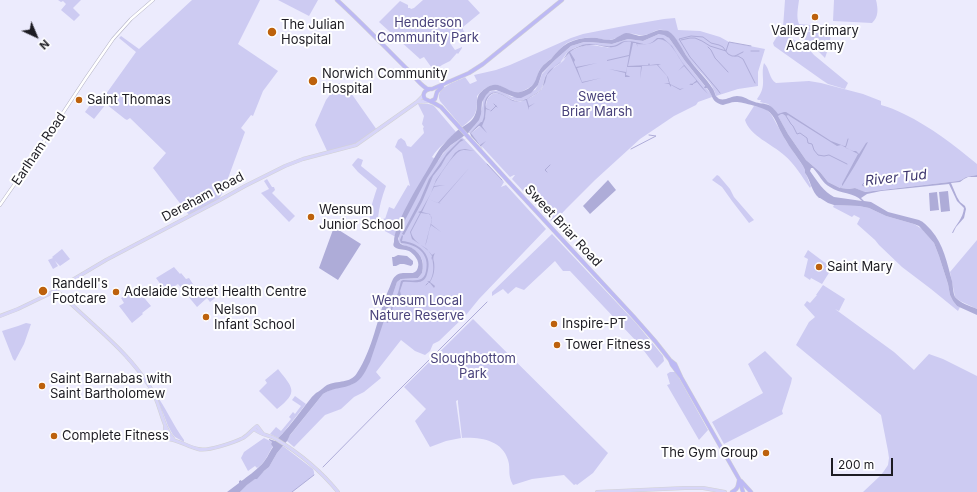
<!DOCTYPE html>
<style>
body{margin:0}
#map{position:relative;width:977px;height:492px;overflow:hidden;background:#ecebfd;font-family:Inter,sans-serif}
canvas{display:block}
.north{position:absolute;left:16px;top:16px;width:40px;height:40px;-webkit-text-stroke:3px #fff;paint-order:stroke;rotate:136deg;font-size:11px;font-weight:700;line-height:16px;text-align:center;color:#1d1c23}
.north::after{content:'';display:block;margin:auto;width:14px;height:18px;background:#1d1c23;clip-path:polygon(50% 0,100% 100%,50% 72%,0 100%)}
.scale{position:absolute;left:831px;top:458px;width:62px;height:18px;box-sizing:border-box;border:2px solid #1d1c23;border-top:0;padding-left:5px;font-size:12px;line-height:14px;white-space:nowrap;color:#1d1c23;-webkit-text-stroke:3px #fff;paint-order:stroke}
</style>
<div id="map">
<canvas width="977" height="492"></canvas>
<div class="north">N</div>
<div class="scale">200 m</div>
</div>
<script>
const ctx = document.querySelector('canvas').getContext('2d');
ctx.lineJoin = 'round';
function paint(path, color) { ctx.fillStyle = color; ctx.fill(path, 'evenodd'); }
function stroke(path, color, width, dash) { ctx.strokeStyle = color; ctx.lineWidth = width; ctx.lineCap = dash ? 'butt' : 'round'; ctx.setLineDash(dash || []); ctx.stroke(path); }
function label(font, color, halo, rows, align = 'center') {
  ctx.font = font + ' Inter,sans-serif'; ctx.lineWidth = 4; ctx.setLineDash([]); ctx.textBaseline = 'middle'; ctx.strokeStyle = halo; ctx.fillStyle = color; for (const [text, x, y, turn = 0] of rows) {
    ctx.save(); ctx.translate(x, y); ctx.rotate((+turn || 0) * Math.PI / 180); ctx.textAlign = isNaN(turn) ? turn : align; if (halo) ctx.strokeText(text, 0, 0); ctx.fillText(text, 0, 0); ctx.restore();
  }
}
const green = new Path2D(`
 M58 0H81L73 8 80 15 74 21 61 10 66 4 63 1 61 2Z
 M192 0H260L238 44 278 71 263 91 253 116 251 115 241 128 245 132 223 192 219 199 189 215 153 168 166 153 130 118 127 120 125 119 106 104 94 119 85 112 96 97 101 101 136 52 119 38 121 36 139 49Z
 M278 0H318L309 16Z
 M423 0H468L480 13 463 27V30L466 34 450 43 455 50 462 47V48L458 54 457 53 450 61 442 65 434 71 424 57 420 59 379 22 400 1 408 5V8H410L411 9 414 8Z
 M785 0H799C798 8 796 17 799 24L832 27 823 30 800 31C810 33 822 32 832 29L829 46 825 58 809 42 789 30 800 31 793 30 783 27 784 14Z
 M834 0H876C878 8 879 17 872 23L833 21Z
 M675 18 678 30 700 31 720 37 729 42 765 49 758 72V86L738 89 716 96C713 83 700 72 691 62 682 52 674 27 658 30 653 31 649 35 644 35 638 36 632 32 626 34 620 35 615 40 609 40 605 40 601 39 597 38 587 37 576 38 567 43 561 47 557 53 552 58 548 61 544 64 541 68 537 73 538 78 535 82 533 86 527 89 523 91 507 99 500 70 477 96 477 114 476 116 462 127L440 101C434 87 456 82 465 77L470 84 477 81 474 75 496 70 510 65 571 38 583 34 629 25 664 19Z
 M779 33 781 34 782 33 807 47 814 55 848 83 845 89 828 84 822 80 774 46 773 43Z
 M659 34H664L669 38 685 61 711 94 712 97 698 102 696 105 674 116 640 139 595 180 566 209 553 223 512 179 515 175H514L510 177 476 140 471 133C475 130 482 125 484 121 488 112 483 101 491 95 500 88 511 105 522 101 528 98 536 96 541 90 544 86 545 81 546 76 549 69 559 66 564 60 566 57 567 54 569 52 572 50 577 48 580 47 590 43 595 46 605 47 607 48 611 47 614 46 603 47 594 43 583 45 579 46 573 48 569 51 565 54 563 59 560 63 555 67 550 70 546 75 544 79 544 83 542 87 539 93 526 100 519 101 512 101 502 93 494 92 479 103 489 108 484 120 482 123 473 130 470 133H468C474 126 480 117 482 108 483 105 482 102 483 99 489 85 503 92 512 97L535 90 538 85 542 74 555 60 571 46 584 42H590L612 44 628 39 643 41Z
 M764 63C770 69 769 79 776 83L809 81 821 83 863 94 881 101V105C889 107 896 110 904 114 931 127 954 145 977 164V175L966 177 961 180 958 181 864 192 855 188 849 189 841 188 843 185 840 188 828 182 820 172 806 160 788 134 775 111 768 104 760 102 761 100H758L757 99C768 85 760 77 764 63Z
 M339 83 350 95 351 93 377 130 351 146 328 153 315 125 326 100Z
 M418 104C424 104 429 103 434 106L456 132C448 141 438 147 432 157L438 161C445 150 452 144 462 137L504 182 501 187 506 185 546 229 479 299 466 315 439 341 433 344 430 351 425 355 415 351 401 340 376 372 381 378 364 392 354 397 341 409 325 415 294 447 287 441V439L323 394C332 388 342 387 353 384L383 322 397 282 401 279 418 278 422 273C425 261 421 252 409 247 404 245 402 245 398 241L399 237 394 236 383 230 371 226C367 216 374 198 377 188L358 172 352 165 356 160 358 158 363 160 361 166 386 186C382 197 379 207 378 218L383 220 384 218 385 219 389 207 394 209 408 185 410 186 402 153 395 147 398 140 401 138 405 141 407 146 411 147 424 133 423 128 424 127 422 124 424 116Z
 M754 106 765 108 771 114 786 141 803 166 805 170V173C808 177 808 181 811 186L810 188C802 177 795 164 784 155 772 144 750 136 745 120Z
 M717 175 719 176 730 189 734 197 754 220 749 223 732 201 722 187 712 180Z
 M267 179 272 187H274L275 190 272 193 295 216 289 222 261 193 269 189 264 181Z
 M834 205 859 206 869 208 886 216 914 224 922 229 934 243 939 256 948 284 950 295 953 301 957 306 960 307 958 311 931 289 902 267 879 245 875 240 857 224 860 218 854 215 852 217 833 207Z
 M552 234 636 323 663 356 664 361 657 368 638 343 570 271H563L555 261 524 290 516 287 508 294 503 289 492 296V292Z
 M977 240V309L960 301 955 297 950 272Z
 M62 249 70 259 60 266 55 261 58 266 53 269 48 260 53 258 52 257Z
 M808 250 832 268 822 284 811 278 810 280 804 276 808 259 804 257Z
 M174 267 180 274 181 273 186 279 189 278 195 287 198 286 206 295 214 289 219 295 210 302 207 298 197 307 178 284 166 292 156 278Z
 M823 285 845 299 839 311 835 309 894 352 914 370 929 354 943 359 977 376V492H863L880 476 884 471 888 465 889 458 888 451 881 415 796 345 809 322 815 317 804 305 807 301 810 303 817 295H816Z
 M134 290 138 295 141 294 151 306 142 313 143 314 132 323 119 306 124 303 121 298Z
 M473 319 608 453 593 473 577 485 576 484 574 485 564 475 532 479 513 485C507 474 511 469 508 460 502 440 480 437 462 438L458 403V400L456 401 461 438 446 441 430 447 415 421 426 409 404 387Z
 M26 323 31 324 24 344 15 361 13 359 2 331 18 326Z
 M765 351 792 378 791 383 782 411 783 414 724 444 712 422 763 393 748 364Z
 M278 369C293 388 299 392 277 409L259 391 267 383 265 380 277 370Z
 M670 372H676L708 430 699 440 667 385 670 384 667 374Z
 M154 393H155C166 408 173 425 184 440V442L175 437 173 435 168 426 163 413Z
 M295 396 306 404 283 433 278 438 270 434 276 427 281 431 291 419 289 417 293 412 295 414 301 406 292 400Z
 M264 438 272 442 271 444 273 446C268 454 265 463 257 468L255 466 248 471 241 458 244 452Z
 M283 446 313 469 314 472V475L292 492H240L247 485 269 467 277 453Z`);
const water = new Path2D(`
 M659 30C661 30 665 30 668 31 677 36 682 50 688 58 696 69 706 78 713 89 715 92 715 96 717 97 722 103 731 96 737 96 743 96 747 99 752 101 764 106 768 100 778 114L784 112H786L831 141 844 146H846V148L853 151H856L859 154 866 143 868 142 861 155 854 167 856 168 854 167 841 188 849 189 855 188 865 192 958 181 961 180 966 177 977 175V177H968L964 179 960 182 951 183 957 197 960 202 965 206 966 209 964 218 956 227 953 233H952C956 224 963 219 964 208L957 201 949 184 881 191 867 194 861 198 864 201 871 202 888 212 919 220C924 222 927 226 931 230 944 245 947 263 952 281 953 286 953 293 955 297 960 303 970 306 977 309V315L957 306 953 301 950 295 948 284 939 256 934 243 919 226 914 224 886 216 869 208 859 206 834 205 828 203 820 198H819C811 191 811 181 805 173V170L803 166C796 155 787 144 781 132 777 125 775 116 768 111 765 108 739 101 735 102 731 102 727 104 723 105 711 102 714 97 707 88H704L705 86 685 61 669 38 664 35 659 34 643 41 628 39 612 44 590 42H584L571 46 555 60 542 73 538 85 531 93 521 98H517L496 90 490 91 486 95 482 102 481 114 479 120 468 133 451 145 443 153 427 178 416 199 404 222 398 239C399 244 402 245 407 246 420 250 425 261 422 273L418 278 401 279 397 282 370 362C366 370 362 380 353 384 343 389 334 387 323 394L290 435 287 441 277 453 269 467 264 471 257 479H255L247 485 240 492H227L239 483V481L241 480V481L243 480C248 476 255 471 260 466 266 461 269 453 273 447L271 444 272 442 269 440V439L275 441C285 432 293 421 301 411 306 405 310 398 316 393 320 391 324 387 327 385 338 380 350 384 357 373 373 349 377 318 388 291 390 287 391 283 393 279 401 266 415 280 418 267 420 261 414 254 409 251 405 249 399 250 396 248 393 246 393 245 394 242 394 224 418 186 428 169 433 161 437 151 444 144 448 139 453 134 458 130 463 126 471 123 474 117 481 105 471 98 486 88 500 78 509 95 520 92 525 91 532 87 534 83 537 79 537 73 541 68 544 64 547 62 551 59 556 53 561 47 568 43 577 38 588 37 597 38 602 39 606 40 611 40 616 39 621 34 626 33 631 33 635 35 639 36 646 36 652 32 659 30ZM781 114H783L786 116 788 115 791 117 837 146 841 145 858 154 842 184V186L840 188 828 182 820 172 806 160 788 134 778 116ZM811 168H813C819 174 822 183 830 187 840 194 854 192 862 201L834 197C824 192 817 181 810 171Z
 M657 38H663L672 46 682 62 708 94 702 88 697 82 693 84V85H689L691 84 690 83 692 84 696 81V80L684 66 678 71 684 65C677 56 671 39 658 39 652 44 646 45 637 44L638 47 636 43H633L628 66 648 65 649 63 650 65 658 64 661 65H658L668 77 677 73 668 77 670 84 680 89 684 88 680 90 671 85V87L669 84H664L669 83 667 76 657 65 642 66 640 79 641 67H627L626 75 629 76 630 77H625V73L609 69 626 72 629 56 607 61V60L629 55 631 42C621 40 622 46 613 47 608 48 603 46 597 45 588 44 576 47 570 52L575 60 574 62 576 67 597 63 577 68 582 82 601 78 582 83 569 53 560 63 554 67 547 75 545 83 540 91 536 94 527 99 529 106 535 103 529 107V110L526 100C521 101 517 102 513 101 506 98 496 88 489 96 486 100 485 104 486 108L492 111 486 109 485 119 482 126 487 133 480 126H479L471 133 480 145 486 141 481 146 483 149 471 136 460 142 453 149 446 157 441 166 433 176 422 202 404 235 402 234 420 200 429 179 439 165 447 153 461 139 464 140 471 136 470 133 481 122H482C487 114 481 103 488 96 497 85 507 101 518 101 524 101 530 97 535 94 546 88 542 81 547 74 550 69 554 67 558 64 563 61 565 56 568 52 571 49 578 47 582 45 592 42 602 47 612 46 617 46 621 41 626 41 639 40 646 50 657 38Z
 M465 149 475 151C471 151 464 149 460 151 454 153 436 180 434 186L445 185 472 153 445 185 434 187 428 199 438 203 470 167 439 203 441 204 428 199 422 212 430 214 432 220 431 224 441 232 431 225C428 232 428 240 425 246L432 219 431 216 429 214 421 213 411 232C413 243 426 246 432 255L435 253C433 257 433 258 434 262 435 269 434 276 430 282L435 286 434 288 430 283H428L429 282 427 281H430C434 274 434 266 432 258L431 260 432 256 427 249 412 239 410 232 420 213 418 212 421 211 431 193 436 180 455 153 459 150Z
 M608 180 616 190 590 214 583 206Z
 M948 191 950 211 941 212 939 192Z
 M937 192 939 210 930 211 929 193Z
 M334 227 361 244 338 280 319 268Z
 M402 235 403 236 402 241C418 242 432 254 428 270 427 275 426 279 422 281 416 284 409 281 403 282L400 291 401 295 393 307 388 323 386 322 390 313 391 307 398 293 401 281 403 280C408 280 413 281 418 280 423 279 425 276 426 271 430 254 417 244 401 243L400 240Z
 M398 255 407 256 413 261V264L411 266 404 264H400L396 266H393L392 257H394Z`);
const stream = new Path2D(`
 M681 40 690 38H695L702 41 710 46 726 51 729 42 751 46
 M708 47 711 50 715 58 728 72
 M751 51H759
 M735 56 743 52
 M720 93 717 89 690 57 679 39 691 36 703 37 711 43 719 45 723 47 728 54 732 56H738L743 59 755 83
 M494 104 497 107
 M491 111 496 106
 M786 116 791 124 793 126 797 134 800 133 807 138 808 143 812 144 814 150 818 155 824 156 829 155 847 164
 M846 146 848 139
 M631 149 656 136 649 135
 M487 164 502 180
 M547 172 545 170 550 165
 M864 183 862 185 864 186H872
 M426 285 428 283
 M323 467 389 400 487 302
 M292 492 314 475`);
const secondary = new Path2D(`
 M0 205 35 155 86 78 113 39 131 19 153 0`);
const primary = new Path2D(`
 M417 102 429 101
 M54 291 58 292C70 303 82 314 94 325 116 345 134 362 150 387 161 404 161 425 174 440
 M0 316 18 309 47 295 106 260 220 200 245 186 285 166 303 159 356 145 417 102 424 95
 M165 427V436L166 439
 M254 429C261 435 269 435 276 439 299 453 321 471 338 492
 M166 439C177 439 188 447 198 449 207 452 235 442 243 438 248 435 252 430 257 426L263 434
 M597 492 685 488H703L725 492`);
const highway = new Path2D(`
 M337 0C361 22 383 45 406 68 413 74 418 83 426 88 427 89 431 89 432 89L469 73 483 64 562 0
 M430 89C424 90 422 95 425 99L434 103 441 107 508 181 633 316 655 341 670 360 675 364 681 377
 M431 101 435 99 437 92 442 87
 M670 360 672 365 681 377 739 479 743 492
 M741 481 751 492
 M732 492C738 489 738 486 739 480`);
const markers = [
 [815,17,4,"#bd610c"],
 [272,32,5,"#bd610c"],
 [313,81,5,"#bd610c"],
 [79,100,4,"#bd610c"],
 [311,217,4,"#bd610c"],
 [819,267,4,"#bd610c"],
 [43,291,5,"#bd610c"],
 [116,292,4,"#bd610c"],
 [206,317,4,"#bd610c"],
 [554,324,4,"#bd610c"],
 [557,345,4,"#bd610c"],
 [42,386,4,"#bd610c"],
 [54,436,4,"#bd610c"],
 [766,453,4,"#bd610c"]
];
const parkNames = [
 ["Henderson",428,23],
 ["Community Park",428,38],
 ["Sweet",597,97],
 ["Briar Marsh",597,112],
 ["Wensum Local",417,301],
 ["Nature Reserve",417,316],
 ["Sloughbottom",473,359],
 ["Park",473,374]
];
const poiNames = [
 ["The Julian",281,25],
 ["Hospital",281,40],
 ["Valley Primary",815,31,"center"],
 ["Academy",815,46,"center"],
 ["Norwich Community",322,74],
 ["Hospital",322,89],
 ["Saint Thomas",87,100],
 ["Wensum",319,210],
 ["Junior School",319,225],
 ["Saint Mary",827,267],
 ["Randell's",52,284],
 ["Footcare",52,299],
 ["Adelaide Street Health Centre",124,292],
 ["Nelson",214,310],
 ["Infant School",214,325],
 ["Inspire-PT",562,324],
 ["Tower Fitness",565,345],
 ["Saint Barnabas with",50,379],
 ["Saint Bartholomew",50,394],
 ["Complete Fitness",62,436],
 ["The Gym Group",758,453,"right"]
];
const streetNames = [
 ["Earlham Road",39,149,-56],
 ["Dereham Road",203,197,-28],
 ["Sweet Briar Road",563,226,47]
];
const waterNames = [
 ["River Tud",896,178,-6]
];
paint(green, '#cdcbf2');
paint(water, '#aeacd8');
stroke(stream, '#aeacd8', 1);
stroke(secondary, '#b4b3c4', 3.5);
stroke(primary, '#d2d2d3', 4);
stroke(highway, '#d2d2d3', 4.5);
stroke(secondary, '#fff', 2.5);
stroke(primary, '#d7d5f8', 3);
stroke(highway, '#bdb9f4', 3.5);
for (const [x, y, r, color] of markers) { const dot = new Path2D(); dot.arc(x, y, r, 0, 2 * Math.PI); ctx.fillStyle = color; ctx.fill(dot); stroke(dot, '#fff', 1.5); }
label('13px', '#49427b', '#fff', parkNames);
label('13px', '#1d1c23', '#fff', poiNames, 'left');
label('13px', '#1d1c23', '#fff', streetNames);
label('italic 14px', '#3f3870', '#fff', waterNames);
</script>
